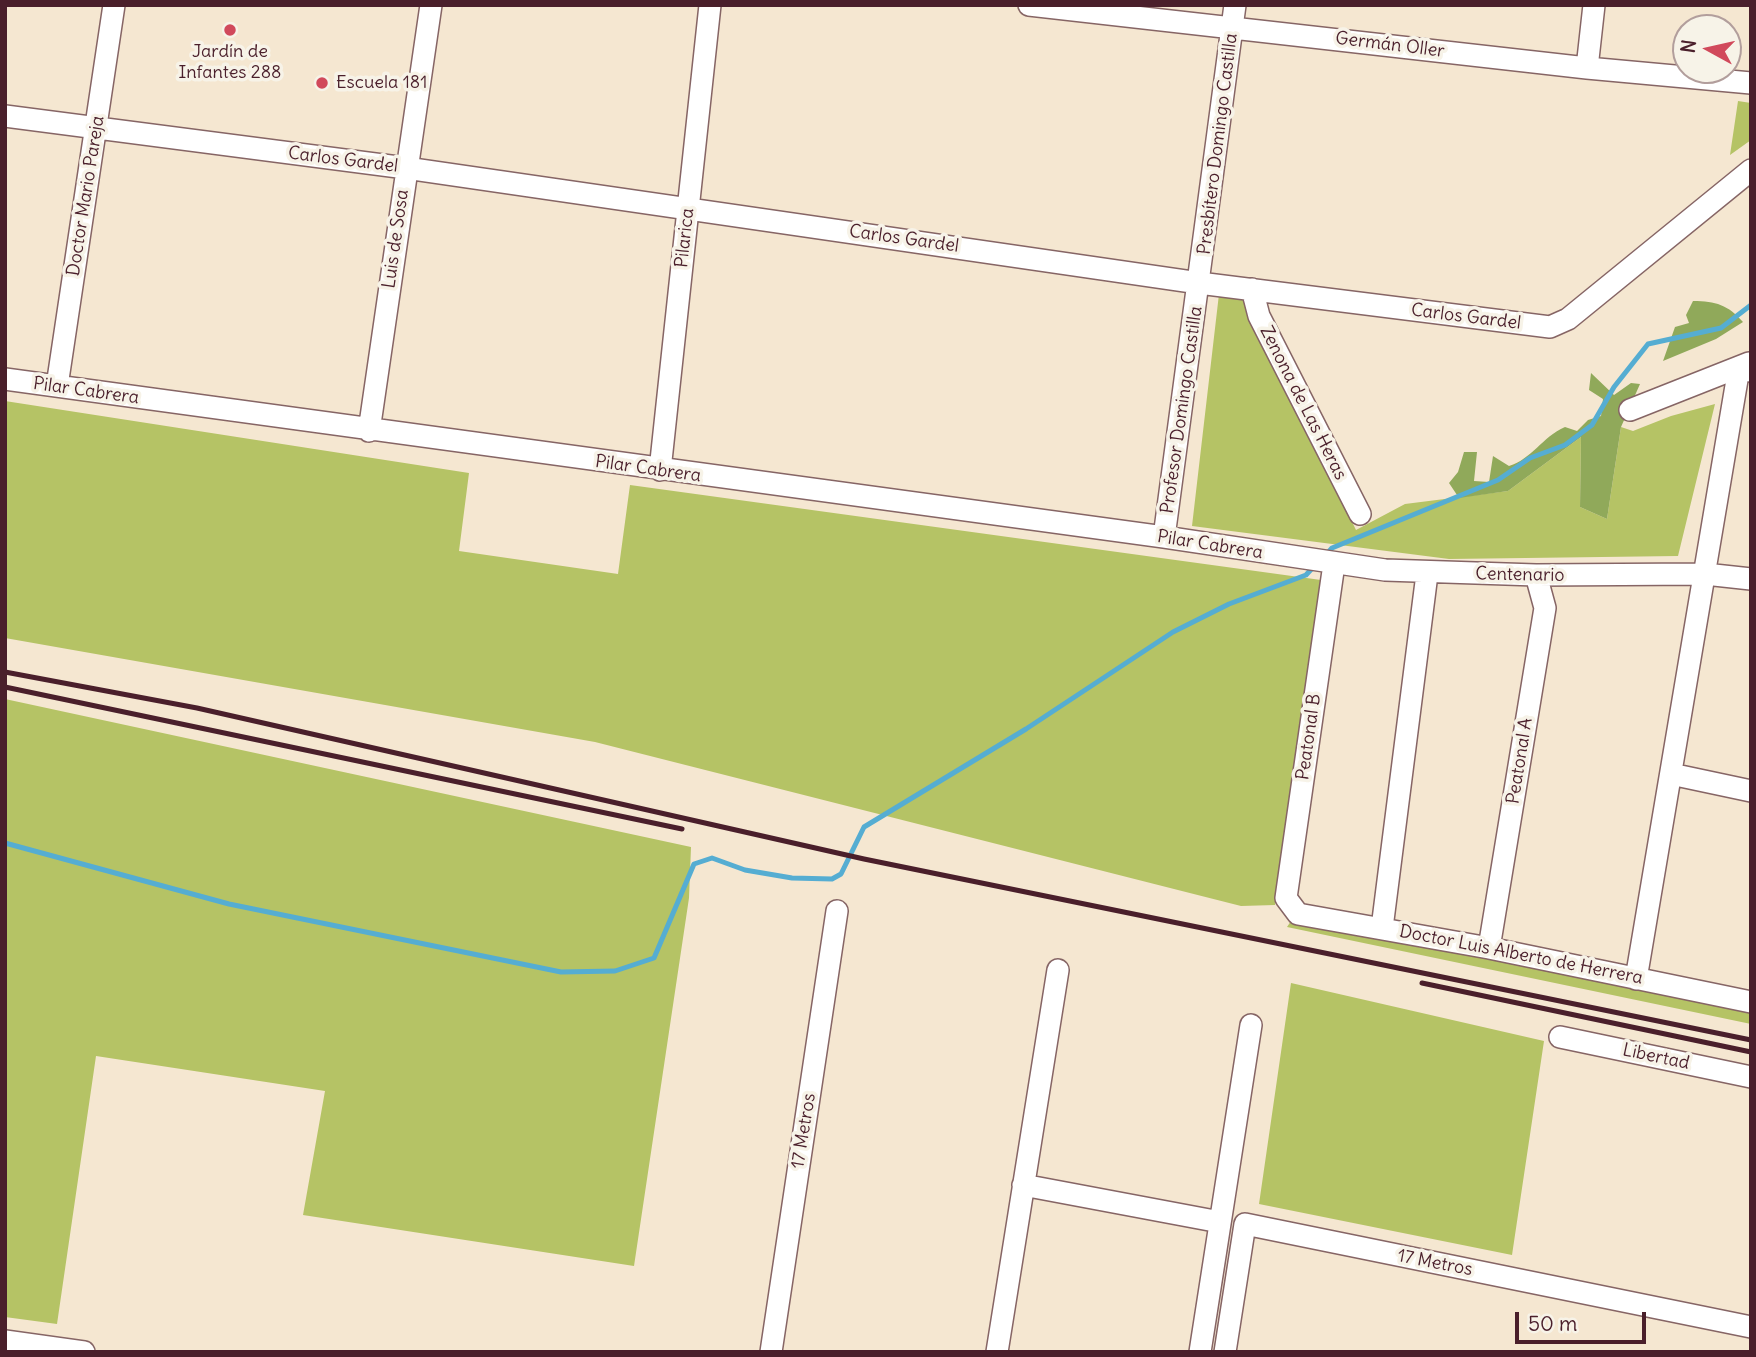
<!DOCTYPE html>
<meta charset="utf-8">
<style>
body{margin:0}
#map{position:relative;width:1756px;height:1357px;overflow:hidden;background:#f5e7d1;font-family:Delius,sans-serif}
canvas{display:block}
.frame{position:absolute;inset:0;border:7px solid #4a1f2b;pointer-events:none}
.north{position:absolute;left:1672px;top:14px;width:70px;height:70px;box-sizing:border-box;background:#f7f3e8;border:2px solid #b29e9c;border-radius:50%;rotate:278deg;font-size:19px;font-weight:700;line-height:28px;text-align:center;color:#4a1f2b}
.north::after{content:'';display:block;margin:auto;width:24px;height:32px;background:#d1495b;clip-path:polygon(50% 0,100% 100%,50% 72%,0 100%)}
.scale{position:absolute;left:1515px;top:1312px;width:131px;height:32px;box-sizing:border-box;border:4px solid #4a1f2b;border-top:0;padding-left:9px;font-size:21px;line-height:24px;white-space:nowrap;color:#4a1f2b;-webkit-text-stroke:5px #f7f3e8;paint-order:stroke}
</style>
<div id="map">
<canvas width="1756" height="1357"></canvas>
<div class="frame"></div>
<div class="north">N</div>
<div class="scale">50 m</div>
</div>
<script>
const ctx = document.querySelector('canvas').getContext('2d');
ctx.lineJoin = 'round';
function paint(path, color) { ctx.fillStyle = color; ctx.fill(path, 'evenodd'); }
function stroke(path, color, width, dash) { ctx.strokeStyle = color; ctx.lineWidth = width; ctx.lineCap = dash ? 'butt' : 'round'; ctx.setLineDash(dash || []); ctx.stroke(path); }
function label(font, color, halo, rows, align = 'center') {
  ctx.font = font + ' Delius,sans-serif'; ctx.lineWidth = 7; ctx.setLineDash([]); ctx.textBaseline = 'middle'; ctx.strokeStyle = halo; ctx.fillStyle = color; for (const [text, x, y, turn = 0] of rows) {
    ctx.save(); ctx.translate(x, y); ctx.rotate((+turn || 0) * Math.PI / 180); ctx.textAlign = isNaN(turn) ? turn : align; if (halo) ctx.strokeText(text, 0, 0); ctx.fillText(text, 0, 0); ctx.restore();
  }
}
const green = new Path2D(`
 M1738 101 1751 103V140L1730 155Z
 M1219 294 1242 298 1356 530 1405 504 1508 491 1581 437 1580 507 1607 519 1621 427 1633 431 1671 416 1715 404 1678 556 1449 559 1192 526Z
 M5 401 469 473 459 551 618 574 630 485 1321 580 1275 905 1241 906 595 742 5 638Z
 M5 699 691 847 689 898 634 1266 303 1215 325 1091 96 1056 57 1324 5 1317Z
 M1291 921 1382 937 1751 1012V1024L1287 927Z
 M1291 983 1544 1041 1512 1255 1259 1204Z`);
const forest = new Path2D(`
 M1693 301C1716 301 1728 305 1743 322L1716 339 1663 361 1675 327 1689 323 1686 315Z
 M1591 373 1614 395 1631 383 1640 384 1621 427 1607 519 1580 507 1581 437 1508 491 1459 498 1449 483 1458 472 1464 452H1477L1474 481 1489 482 1493 456 1509 466C1532 459 1542 437 1565 427L1577 431 1588 420 1601 416 1603 399 1589 390Z`);
const stream = new Path2D(`
 M1326 555 1332 548 1498 480 1530 458 1565 445 1592 425 1614 387 1648 344 1721 328 1751 305
 M5 843 229 904 561 972 615 971 654 958 694 864 712 858 745 870 792 878 832 879 841 874 864 827 1026 729 1173 632 1229 604 1306 575 1316 564`);
const minor = new Path2D(`
 M1029 5 1587 68 1751 83
 M1587 68 1594 5
 M5 116 406 168 1199 283 1550 327 1568 319 1751 170
 M1252 289 1259 316 1360 514
 M5 379 1164 537 1385 570 1536 575 1705 574 1751 579
 M57 386 114 5
 M1630 410 1749 363
 M369 431 431 5
 M660 470 710 5
 M1164 537 1235 5
 M1334 564 1286 898 1298 914 1489 948 1751 1002
 M1671 774 1751 791
 M1382 928 1427 574
 M1489 948 1545 608 1536 575
 M1636 979 1739 368 1751 371
 M1560 1037 1751 1077
 M1023 1185 1220 1222
 M5 1341 84 1352
 M771 1352 837 911
 M997 1352 1058 970
 M1200 1352 1251 1025
 M1225 1352 1245 1224 1751 1327`);
const rail = new Path2D(`
 M5 672 197 708 864 859 1751 1040
 M5 687 682 829
 M1422 983 1751 1052`);
const markers = [
 [230,30,7,"#d1495b"],
 [322,83,7,"#d1495b"]
];
const streetNames = [
 ["Germán Oller",1390,45,7],
 ["Presbítero Domingo Castilla",1218,144,-83],
 ["Carlos Gardel",343,160,7],
 ["Doctor Mario Pareja",86,196,-81],
 ["Pilarica",685,238,-84],
 ["Luis de Sosa",396,239,-82],
 ["Carlos Gardel",904,239,8],
 ["Carlos Gardel",1466,317,7],
 ["Pilar Cabrera",86,391,8],
 ["Zenona de Las Heras",1303,403,63],
 ["Profesor Domingo Castilla",1182,410,-82],
 ["Pilar Cabrera",648,469,8],
 ["Pilar Cabrera",1210,545,9],
 ["Centenario",1520,575,1],
 ["Peatonal B",1309,737,-82],
 ["Peatonal A",1520,761,-81],
 ["Doctor Luis Alberto de Herrera",1521,955,11],
 ["Libertad",1656,1057,12],
 ["17 Metros",804,1131,-81],
 ["17 Metros",1435,1263,11]
];
const poiNames = [
 ["Jardín de",230,52],
 ["Infantes 288",230,73],
 ["Escuela 181",336,83,"left"]
];
paint(green, '#b5c365');
paint(forest, '#90a95a');
stroke(stream, '#55add2', 5);
stroke(minor, '#866565', 24);
stroke(minor, '#fff', 21);
stroke(rail, '#4a1f2b', 5);
for (const [x, y, r, color] of markers) { const dot = new Path2D(); dot.arc(x, y, r, 0, 2 * Math.PI); ctx.fillStyle = color; ctx.fill(dot); stroke(dot, '#f7f3e8', 2.5); }
label('18px', '#4a1f2b', '#f7f3e8', streetNames);
label('18px', '#4a1f2b', '#f7f3e8', poiNames);
</script>
